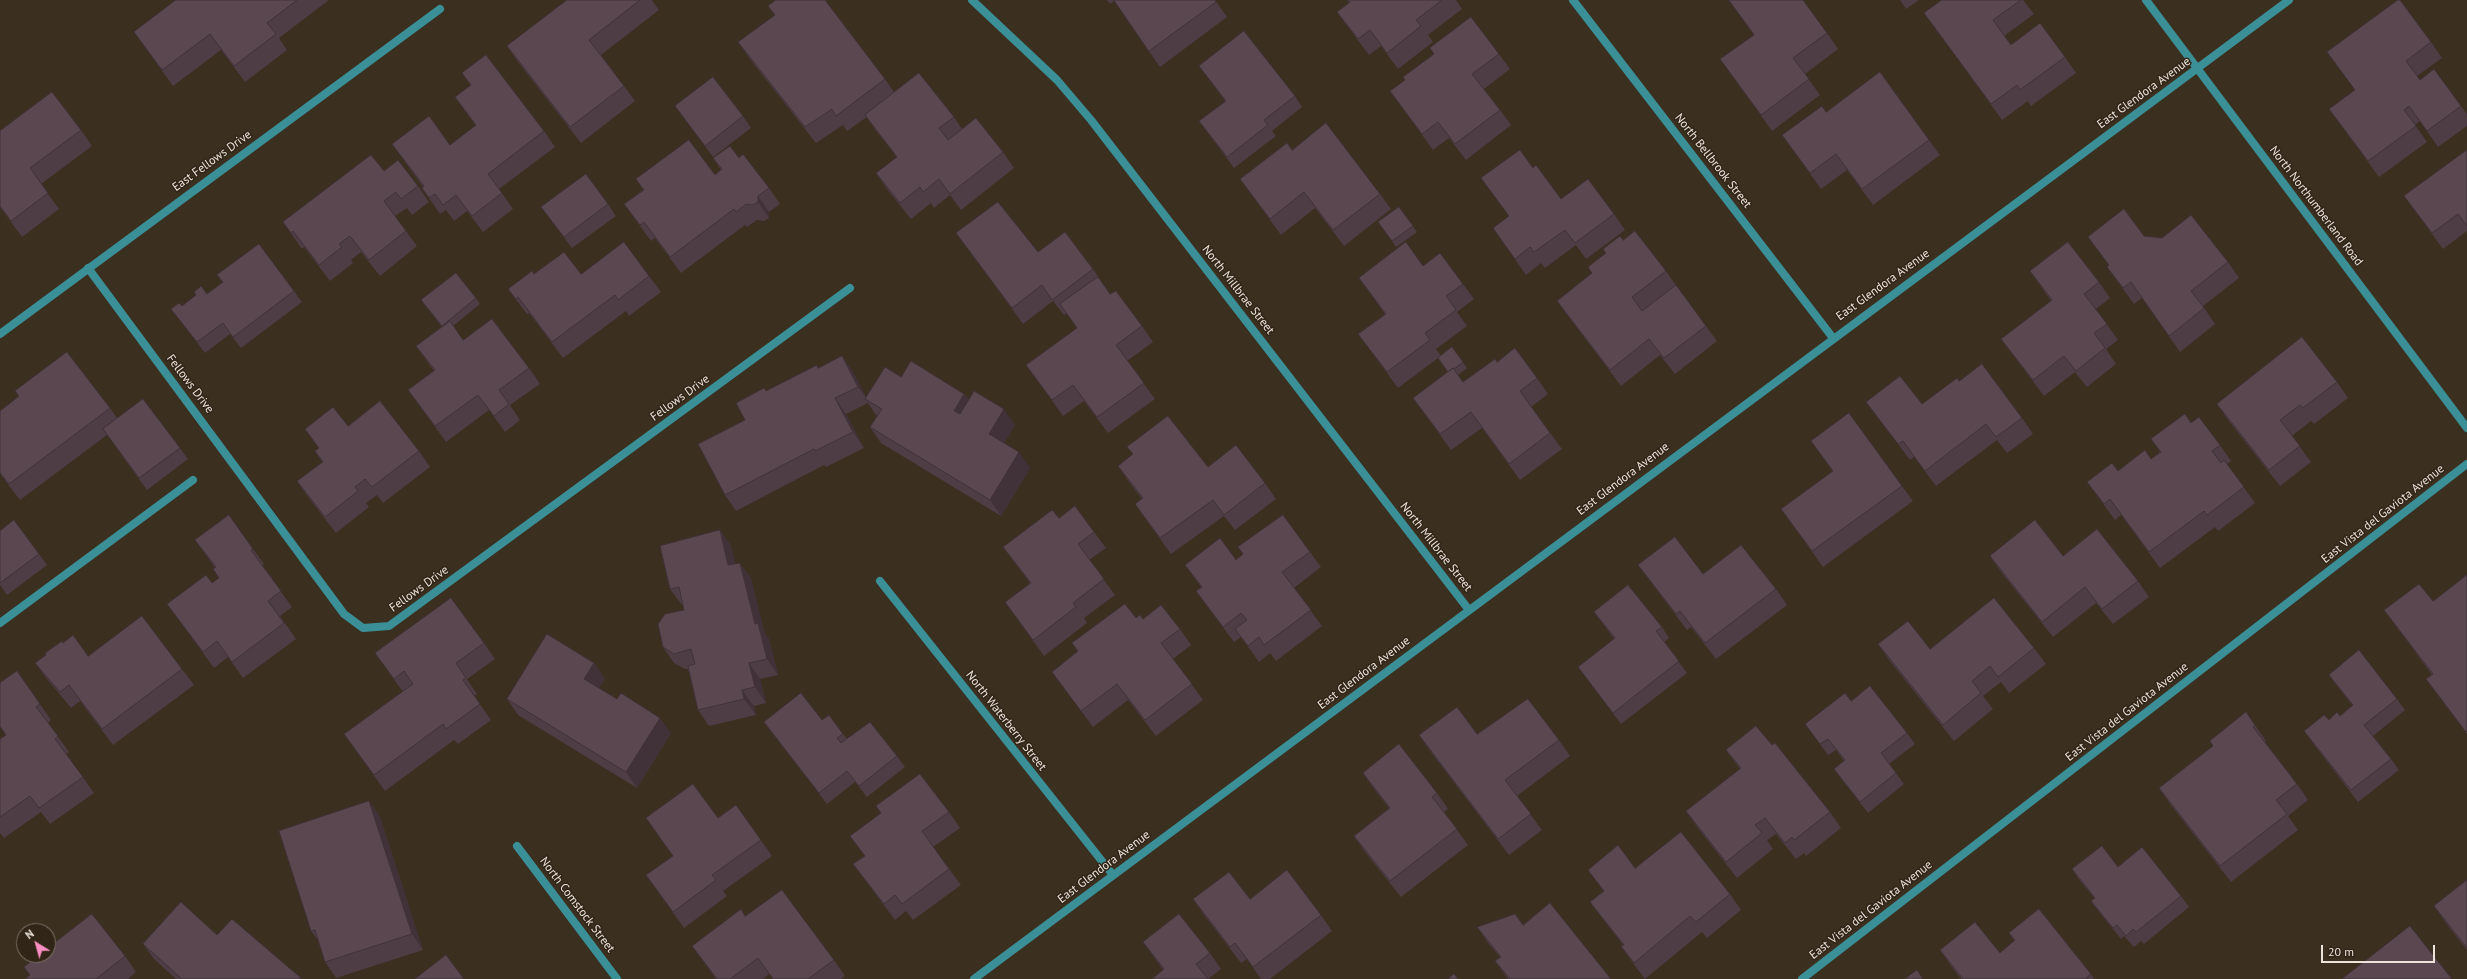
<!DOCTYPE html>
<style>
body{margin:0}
#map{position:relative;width:2467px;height:979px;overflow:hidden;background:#3b2f20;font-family:"PT Sans",sans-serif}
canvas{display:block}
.north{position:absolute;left:16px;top:923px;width:40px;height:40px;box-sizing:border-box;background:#312517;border:1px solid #7c7165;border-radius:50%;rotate:323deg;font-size:11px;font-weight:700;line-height:16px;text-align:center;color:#ece4db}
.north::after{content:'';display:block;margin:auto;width:14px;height:18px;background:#fc8fc1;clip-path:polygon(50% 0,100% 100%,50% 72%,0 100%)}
.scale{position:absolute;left:2321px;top:945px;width:114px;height:18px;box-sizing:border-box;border:2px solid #ece4db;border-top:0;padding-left:5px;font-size:12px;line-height:14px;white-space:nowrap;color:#ece4db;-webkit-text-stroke:3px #312517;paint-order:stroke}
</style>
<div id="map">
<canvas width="2467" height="979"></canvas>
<div class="north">N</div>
<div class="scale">20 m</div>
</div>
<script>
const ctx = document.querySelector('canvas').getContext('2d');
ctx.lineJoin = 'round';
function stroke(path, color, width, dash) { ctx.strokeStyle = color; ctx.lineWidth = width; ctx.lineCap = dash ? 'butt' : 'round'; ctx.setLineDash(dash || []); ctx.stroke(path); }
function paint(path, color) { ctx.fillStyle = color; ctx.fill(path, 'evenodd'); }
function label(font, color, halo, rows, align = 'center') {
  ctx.font = font + ' "PT Sans",sans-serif'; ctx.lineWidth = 3; ctx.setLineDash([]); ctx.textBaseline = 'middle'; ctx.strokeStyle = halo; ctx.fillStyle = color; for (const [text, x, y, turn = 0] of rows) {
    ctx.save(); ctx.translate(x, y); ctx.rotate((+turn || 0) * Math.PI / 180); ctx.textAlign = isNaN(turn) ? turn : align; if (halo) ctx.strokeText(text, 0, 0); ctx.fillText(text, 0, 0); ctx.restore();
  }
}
const street = new Path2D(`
 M972 0 1057 80 1091 120 1469 610
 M1573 0 1833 338
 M2146 0 2467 428
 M88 268 344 614 363 628 389 626 850 288
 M0 334 440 9
 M880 581 1113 875
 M0 623 193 480
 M517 846 617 979
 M974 979 2289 0
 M1802 979 2467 464`);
const wall = new Path2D(`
 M176 0H329L279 38 287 50 245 82 221 50 173 86 134 32Z
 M567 0H652L659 10 601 55 624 86 635 101 581 143 518 62 507 46Z
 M1107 0H1215L1227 17 1160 67 1114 1 1110 4Z
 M1347 0H1456L1462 9 1428 35 1433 42 1398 69 1381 46 1369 55 1348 27 1337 12 1349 3Z
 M1729 0 1827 33 1838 49 1805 74 1820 95 1772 131 1720 59 1754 35Z
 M1900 0H1919L1906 9Z
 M1942 0H2023L2034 14 2004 36 2011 45 2065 57 2076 73 2031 106 2028 101 2002 120 1924 13Z
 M768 6 885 79 894 92 954 117 962 129 1003 152 1014 168 961 210 950 195 934 208 931 203 911 219 887 189 876 173 897 157 876 131 867 117 847 131 843 125 816 143 749 58 738 42 775 15Z
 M2431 42 2442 58 2417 76 2420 80 2461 106 2467 114V126L2438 147 2420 121 2415 125 2427 142 2379 177 2329 109 2355 90 2327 52Z
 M1499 54 1510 69 1484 89 1500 110 1511 125 1466 160 1449 138 1433 150 1390 91Z
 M1199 66 1295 96 1302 107 1272 131 1276 136 1234 168 1199 121 1225 101Z
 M462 73 544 131 555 147 499 189 513 209 483 232 467 211 454 221 446 210 440 214 422 188 423 187 392 144 450 145 476 126 455 97 471 85Z
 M675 106 743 116 751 128 713 157Z
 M1826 112 1929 140 1940 155 1873 205 1847 170 1821 189 1782 135Z
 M81 130 92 146 41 184 59 209 22 237 0 207V131Z
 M1292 150 1380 194 1391 209 1344 246 1315 208 1281 235 1240 179Z
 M2467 150V231L2443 249 2404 196Z
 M713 158H739L769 188 780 204 769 212V218L764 221 757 220 747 227 745 225 681 273 655 238 651 241 624 204 643 190 636 179 715 175 721 170Z
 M1533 168 1561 199 1614 214 1625 230 1586 259 1576 245 1545 268 1541 263 1526 275 1493 228 1509 216 1481 178Z
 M384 171 418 186 429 202 412 215 407 208 395 216 417 246 380 276 361 252 351 260 353 263 330 281 304 247 302 249 283 222Z
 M608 204 616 216 572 248 541 207Z
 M1399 207 1417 232 1396 247 1378 222Z
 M956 233 1038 252 1093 269 1110 294 1142 326 1153 342 1127 361 1155 399 1108 433 1084 401 1063 416 1026 365 1077 328 1067 313 1064 315 1053 301 1023 324Z
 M2144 236 2228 262 2239 278 2203 306 2215 324 2180 352 2142 298 2134 304 2107 267 2109 265 2088 237Z
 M1623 240 1666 271 1677 287 1706 326 1717 341 1675 374 1660 355 1621 386 1568 316 1557 301 1592 273 1606 254 1603 249Z
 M1423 266 1463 284 1474 299 1457 312 1467 326 1436 349 1441 356 1452 347 1467 368 1458 375 1463 382 1497 362 1537 378 1548 394 1531 407 1562 449 1520 480 1482 428 1451 450 1413 398 1448 372 1438 358 1398 388 1358 334 1385 314 1359 278Z
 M2030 271 2099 282 2110 298 2096 309 2118 340 2106 349 2116 364 2087 387 2075 372 2044 396 2013 355 2001 339 2051 301Z
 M534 274H581L649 276 661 292 629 316 626 311 563 358 529 313 527 314 508 289Z
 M217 275 294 291 302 302 241 348 230 334 205 353 171 309 182 306 207 294 223 283Z
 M476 298 480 304 453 326 463 340 529 368 540 384 510 405 520 420 505 432 489 410 446 442 408 390 434 371 416 346 442 327 421 300Z
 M842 356 853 372 866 397 901 377 964 394 969 400 1015 425 1004 443 1030 468 1001 516 881 443 870 427 878 416 876 415 868 403 846 414 864 448 826 467 824 465 736 511 725 495 745 420 767 391 819 368Z
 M1959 381 2022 418 2033 434 2007 453 1997 440 1936 486 1914 457 1910 460 1866 402 1922 404Z
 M2337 382 2348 398 2314 424 2311 421 2292 436 2311 462 2280 486 2228 420 2217 404Z
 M110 408 117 418 180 448 188 459 147 490 107 435 20 500 0 474V411Z
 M2191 423 2220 445 2231 461 2227 464 2255 503 2218 531 2215 527 2160 568 2121 515 2115 520 2087 482 2151 459 2160 452 2151 439Z
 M348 426 419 451 430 467 383 503 377 495 366 503 369 507 336 533 308 497 297 481 322 462 315 451 319 449 305 429Z
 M1811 441 1902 486 1913 501 1823 567 1781 509 1833 472Z
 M1118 466 1208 467 1265 483 1276 499 1235 530 1224 516 1171 554 1135 504 1142 499 1129 482Z
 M1059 518 1094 532 1106 548 1089 560 1115 595 1084 618 1087 623 1044 656 1005 602 1030 583 1003 547Z
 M720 530 731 546 735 564 751 578 764 632 769 639 778 675 760 679 766 703 754 706 756 715 709 726 698 710 688 669H685L674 663 663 647 684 610 683 605H682L670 589Z
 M0 531 39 554 47 565 7 595 0 585Z
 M195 540 253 549 264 564 262 566 292 607 280 616 296 639 243 678 228 657 214 668 167 604 212 583 219 578 215 568Z
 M1310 552 1321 567 1294 588 1322 626 1276 661 1270 653 1259 662 1241 637 1234 642 1196 591 1201 587 1185 565Z
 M1990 556H2063L2138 581 2149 597 2113 624 2096 603 2053 637 2001 572Z
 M1638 565 1703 574 1776 589 1787 605 1716 659 1691 627 1687 630 1650 581Z
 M2467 575V734L2438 695 2426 679 2432 675 2396 626 2384 610 2433 601Z
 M1594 612 1662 627 1669 638 1664 642 1687 673 1621 724 1578 667 1614 639Z
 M1136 618 1143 619 1180 629 1191 645 1173 659 1203 700 1156 736 1128 700 1093 727 1052 672 1078 652 1072 643Z
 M63 643 88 656 182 669 194 685 113 745 80 701 71 708 47 679 35 663Z
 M484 643 495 659 467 679 477 694 474 696 491 720 458 744 454 740 385 791 344 734 403 692 375 653Z
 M1878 644 1930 649 2034 648 2046 664 2009 693 2001 682 1983 696 1993 709 1954 741 1889 660Z
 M594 663 605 679 599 688 671 733 637 788 518 715 507 699Z
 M17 671 51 720 48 723 69 752 66 754 94 793 50 824 41 812 4 838 0 833V739L6 735 0 727V683Z
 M2329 675 2397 699 2405 710 2373 736 2391 759 2399 770 2358 802 2312 742 2304 731 2329 720 2340 716 2353 706 2337 686Z
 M1851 701 1907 733 1915 744 1889 764 1904 784 1868 813 1842 780 1834 769 1844 761 1836 750 1828 755 1805 724Z
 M822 720 843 734 847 739 897 756 905 767 867 797 855 782 827 804 772 733 764 722Z
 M2255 725 2266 741 2265 742 2297 784 2308 800 2288 816 2298 830 2231 882 2170 804 2159 788Z
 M1477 734 1559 740 1570 756 1517 796 1542 830 1509 855 1430 751 1419 735Z
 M1772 745 1830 812 1841 828 1806 856 1804 853 1796 859 1776 834 1767 840 1773 849 1737 878 1697 827 1686 811 1740 769 1726 750Z
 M1363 773 1437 793 1448 809 1444 812 1468 845 1401 897 1365 852 1354 836 1389 808 1374 789Z
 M369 801 380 817 423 950 336 978 325 962 318 940 311 931Z
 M736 805 772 856 723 891 727 896 684 928 646 875 673 856 718 818Z
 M949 812 960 828 933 847 961 885 913 920 906 911 895 920 853 864 865 856 850 836Z
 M2118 867 2181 896 2189 907 2144 944 2141 941 2134 947 2124 936 2121 939 2099 912 2091 901 2095 899 2080 881 2072 869Z
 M1635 868 1730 894 1741 910 1707 938 1702 932 1645 979 1632 962 1621 946 1623 945 1602 918 1590 902 1604 892 1588 870Z
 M2467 880V950L2445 922 2434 906Z
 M1193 899H1250L1321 915 1332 931 1270 979H1261L1247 959 1241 963 1204 915Z
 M746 916 834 960 845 976 841 979H773L769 974 763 979H716L692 946Z
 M1523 925 1611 979H1508L1495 961 1500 957 1488 943 1477 927Z
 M2009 933 2091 974 2094 979H1961L1951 966 1940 950 2000 953 2014 941Z
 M217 935 301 978V979H176L154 959 143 944Z
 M1143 942 1210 953 1221 969 1208 979 1163 970Z
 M125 956 136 972 128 979H25L30 975 24 967Z`);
const shadedWall = new Path2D(`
 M758 196 769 212V218L758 202Z
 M842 356 853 372 869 402 858 387Z
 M964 394 975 410 965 427 954 411Z
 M835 398 846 414 864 448 853 432Z
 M1004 409 1015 425 1000 450 989 434Z
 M1019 452 1030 468 1001 516 990 500Z
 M720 530 731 546 740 581 728 565Z
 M740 563 751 578 764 632 769 639 778 675 767 659 755 624Z
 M594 663 605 679 595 695 584 679Z
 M749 663 760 679 766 703 755 687Z
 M742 690 754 706 756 715 744 699Z
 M660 718 671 733 637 788 626 772Z
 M369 801 380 817 423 950 412 934Z`);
const building = new Path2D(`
 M176 0H297L267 23 276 34 234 66 210 34 162 70 134 32Z
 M567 0H640L589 40 624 86 570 127 507 46Z
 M776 0H825L885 79 836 116 832 109 805 127 738 42 775 15 768 6Z
 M1114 0H1215L1216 2 1149 51Z
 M1348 0H1442L1416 20 1421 26 1387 53 1370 30 1358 39 1337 12 1350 2Z
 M1729 0H1803L1827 33 1793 58 1809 79 1761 115 1720 59 1754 35Z
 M1942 0H2021L1993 20 2011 45 2040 23 2065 57 2020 90 2017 85 1991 104 1924 13Z
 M2398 0H2400L2431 42 2406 61 2420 80 2434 69 2461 106 2427 131 2409 106 2404 110 2416 126 2368 161 2329 109 2355 90 2327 52Z
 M1471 17 1499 54 1472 74 1500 110 1455 144 1438 122 1422 134 1390 91 1405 80 1403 77 1434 54 1430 48Z
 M1244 31 1295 96 1264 120 1268 125 1227 157 1199 121 1226 101 1199 66Z
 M486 55 544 131 488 174 502 193 472 216 456 195 443 205 435 194 429 198 422 188 424 186 392 144 429 116 450 145 476 125 455 97 471 85 462 73Z
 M1880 72 1929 140 1862 189 1836 154 1810 173 1782 135 1822 106 1826 112Z
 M919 73 954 117 939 128 948 140 976 118 1003 152 950 194 939 179 923 192 920 187 900 203 876 173 897 157 865 115Z
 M713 77 743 116 705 146 675 106Z
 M52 92 81 130 30 168 48 193 11 221 0 206V131Z
 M1326 123 1380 194 1333 230 1304 192 1270 219 1240 179 1287 143 1292 150Z
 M689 140 715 175 722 169 713 158 730 146 739 158 743 154 769 188 758 196V202L753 205 746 204 736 212 734 209 670 257 644 222 640 225 624 204 644 190 636 179Z
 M1520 150 1533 168 1536 165 1561 199 1588 179 1614 214 1575 243 1565 230 1534 252 1530 247 1515 259 1493 228 1509 216 1481 178Z
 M2467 150V226L2458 214 2432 233 2404 196Z
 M371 155 384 171 398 160 418 186 401 199 396 192 384 201 406 231 369 260 350 236 339 244 342 247 319 265 293 231 291 233 283 222Z
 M586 174 608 204 564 237 541 207Z
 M998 202 1038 252 1065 232 1093 269 1052 300 1042 285 1012 308 956 233Z
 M1399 207 1413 226 1392 241 1378 222Z
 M2124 209 2144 236 2162 238 2191 215 2228 262 2191 291 2204 308 2169 336 2131 282 2123 288 2107 267 2109 265 2088 237Z
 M1635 231 1666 271 1632 297 1642 311 1676 285 1706 326 1664 358 1649 339 1610 370 1557 301 1592 273 1588 267 1606 253 1603 249 1620 236 1623 240Z
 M624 242 649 276 618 300 615 295 552 342 518 297 516 299 508 289 532 271 534 274 564 252 581 274Z
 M1406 242 1423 266 1440 253 1463 284 1446 296 1456 310 1425 333 1430 340 1387 372 1358 334 1386 314 1359 278Z
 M2068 242 2099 282 2084 294 2107 324 2094 333 2105 348 2076 371 2064 356 2033 380 2001 339 2052 300 2030 271Z
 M259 244 294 291 233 337 223 323 197 342 171 309 179 303 182 306 196 295 194 292 201 286 207 294 223 282 217 275Z
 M456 273 476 298 442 326 421 300Z
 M1098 277 1110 294 1116 291 1142 326 1116 345 1144 383 1097 417 1073 385 1052 400 1026 365 1077 328 1060 304Z
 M492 319 529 368 499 390 509 404 494 416 478 395 435 426 408 390 435 370 416 346 450 321 463 340Z
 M2302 337 2337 382 2303 408 2300 405 2280 420 2300 446 2269 470 2217 404Z
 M1452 347 1463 362 1454 369 1453 368 1448 372 1438 358Z
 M1515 348 1537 378 1520 391 1550 433 1509 464 1471 412 1440 434 1413 398 1453 368 1463 382 1495 359 1497 362Z
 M67 352 110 408 9 484 0 473V411L19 396 15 391Z
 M842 356 858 387 835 398 853 432 815 451 814 449 725 495 698 444 745 420 736 403 764 388 766 391 817 365 818 368Z
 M911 361 964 394 954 411 960 414 974 391 1004 409 989 434 1019 452 990 500 870 427 882 409 865 399 885 367 901 377Z
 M1982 364 2022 418 1996 437 1986 424 1925 471 1903 441 1898 444 1866 402 1900 376 1922 404 1957 378 1959 381Z
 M143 399 180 448 139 478 103 429Z
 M380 401 419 451 372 487 365 479 355 487 358 491 325 517 297 481 323 462 315 451 319 448 305 429 333 407 348 426Z
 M1849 413 1902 486 1812 551 1781 509 1833 471 1811 441Z
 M2185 414 2191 423 2199 417 2220 445 2212 451 2221 463 2224 460 2244 487 2207 515 2204 511 2149 552 2110 499 2104 504 2087 482 2112 463 2118 471 2145 450 2151 459 2161 452 2151 439Z
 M1168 416 1208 467 1236 445 1265 483 1224 515 1213 500 1160 538 1135 504 1143 498 1118 466 1133 454 1127 447Z
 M1075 506 1094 532 1078 544 1104 579 1073 603 1076 607 1033 640 1005 602 1031 583 1003 547 1052 510 1059 518Z
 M229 515 253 549 251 550 281 591 268 601 284 623 232 662 217 641 203 652 167 604 206 575 212 583 219 578 213 569 216 567 195 540Z
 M1283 515 1310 552 1282 572 1311 610 1264 645 1259 637 1248 646 1235 629 1247 620 1241 613 1223 627 1196 591 1202 587 1185 565 1220 538 1236 560 1243 554 1238 547Z
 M14 520 39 554 0 583V531Z
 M2035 520 2063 556 2097 529 2138 581 2102 609 2085 587 2042 622 1990 556Z
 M720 530 728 565 740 563 755 624 758 623 767 659 749 663 755 687 742 690 744 699 698 710 688 666 695 664 691 649 674 654 663 647 658 624 665 614 684 610 679 587 670 589 660 546Z
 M1675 537 1703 574 1741 545 1776 589 1705 643 1680 611 1676 614 1638 565Z
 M2467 575V731L2466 732 2426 679 2433 674 2384 610 2419 584 2433 601Z
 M1628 585 1662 627 1656 631 1679 661 1613 713 1578 667 1615 638 1594 612Z
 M451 598 484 643 456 663 466 678 463 680 480 704 446 729 443 724 374 775 344 734 413 684 404 671 394 679 375 653Z
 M1994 598 2034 648 1998 677 1990 666 1972 681 1981 693 1943 725 1878 644 1908 621 1930 649Z
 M1125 604 1136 618 1140 615 1143 619 1161 605 1180 629 1161 643 1192 684 1145 720 1117 684 1081 711 1052 672 1078 651 1072 643Z
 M142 616 182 669 102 729 69 685 60 692 35 663 46 655 45 653 62 641 63 643 73 635 88 656Z
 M547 634 594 663 584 679 617 699 621 693 660 718 626 772 507 699Z
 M2359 650 2397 699 2364 725 2391 759 2351 790 2304 731 2324 715 2329 720 2337 712 2340 716 2353 705 2329 675Z
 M17 671 40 704 36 707 58 736 55 739 83 777 39 808 30 796 0 817V739L6 735 0 726V683Z
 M1870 686 1907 733 1881 753 1896 773 1860 802 1834 769 1845 760 1828 739 1820 744 1805 724 1845 693 1851 701Z
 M801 693 822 720 829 715 843 734 837 738 841 743 870 722 897 756 859 786 847 771 819 793 764 722Z
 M1528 699 1559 740 1505 780 1531 814 1498 839 1419 735 1457 707 1477 734Z
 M2246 712 2255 725 2253 727 2297 784 2276 800 2287 814 2220 866 2159 788 2213 746 2210 741Z
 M1756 726 1772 745 1775 743 1830 812 1794 840 1792 837 1785 843 1765 818 1755 825 1762 833 1726 862 1686 811 1741 768 1726 750Z
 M1399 744 1437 793 1432 797 1457 829 1390 881 1354 836 1390 808 1363 773Z
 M920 774 949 812 922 831 949 869 902 904 895 895 884 904 853 864 865 856 850 836 881 813 876 806Z
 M693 784 718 818 736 805 761 840 712 875 716 880 673 912 646 875 673 856 646 818Z
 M369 801 412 934 325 962 315 930 311 931 279 831Z
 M1681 832 1730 894 1696 922 1690 916 1634 963 1621 946 1624 945 1590 902 1604 891 1588 870 1618 845 1635 868Z
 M2102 846 2118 867 2142 847 2181 896 2136 932 2133 929 2126 936 2117 925 2113 928 2091 901 2095 898 2072 869Z
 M1287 870 1321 915 1253 967 1235 943 1230 947 1193 899 1229 872 1250 899Z
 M2467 880V948L2434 906Z
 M782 890 834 960 808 979H773L758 958 730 979H717L692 946 741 909 745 916Z
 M181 902 217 935 232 919 301 978 299 979H182L143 944Z
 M1550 903 1611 979H1510L1495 961 1501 957 1477 927 1515 914 1523 925Z
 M2039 909 2091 974 2085 979H1963L1940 950 1975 922 2000 953 2015 940 2009 933Z
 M92 914 125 956 96 979H25L30 975 24 967 39 955H48V948Z
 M1179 914 1210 953 1196 964 1208 979H1152L1164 969 1143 942Z
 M2410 926 2452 979H2342Z
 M446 955 464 979H415Z
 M1917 970 1923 979H1905Z
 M1454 974 1458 979H1448Z`);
const streetNames = [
 ["East Glendora Avenue",2144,93,-36],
 ["East Fellows Drive",212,161,-36],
 ["North Bellbrook Street",1713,161,52],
 ["North Northumberland Road",2316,206,53],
 ["East Glendora Avenue",1883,285,-36],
 ["North Millbrae Street",1238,290,52],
 ["Fellows Drive",190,384,53],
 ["Fellows Drive",680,398,-36],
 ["East Glendora Avenue",1623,479,-37],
 ["East Vista del Gaviota Avenue",2383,514,-38],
 ["North Millbrae Street",1436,547,52],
 ["Fellows Drive",419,589,-36],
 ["East Glendora Avenue",1364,673,-37],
 ["East Vista del Gaviota Avenue",2127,712,-38],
 ["North Waterberry Street",1006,721,52],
 ["East Glendora Avenue",1104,867,-37],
 ["North Comstock Street",577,905,53],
 ["East Vista del Gaviota Avenue",1871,910,-38]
];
stroke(street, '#3b8f97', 8);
paint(wall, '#4e3d45');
paint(shadedWall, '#403238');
paint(building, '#5b4750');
stroke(building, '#403238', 1);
label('12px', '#ece4db', '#312517', streetNames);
</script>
